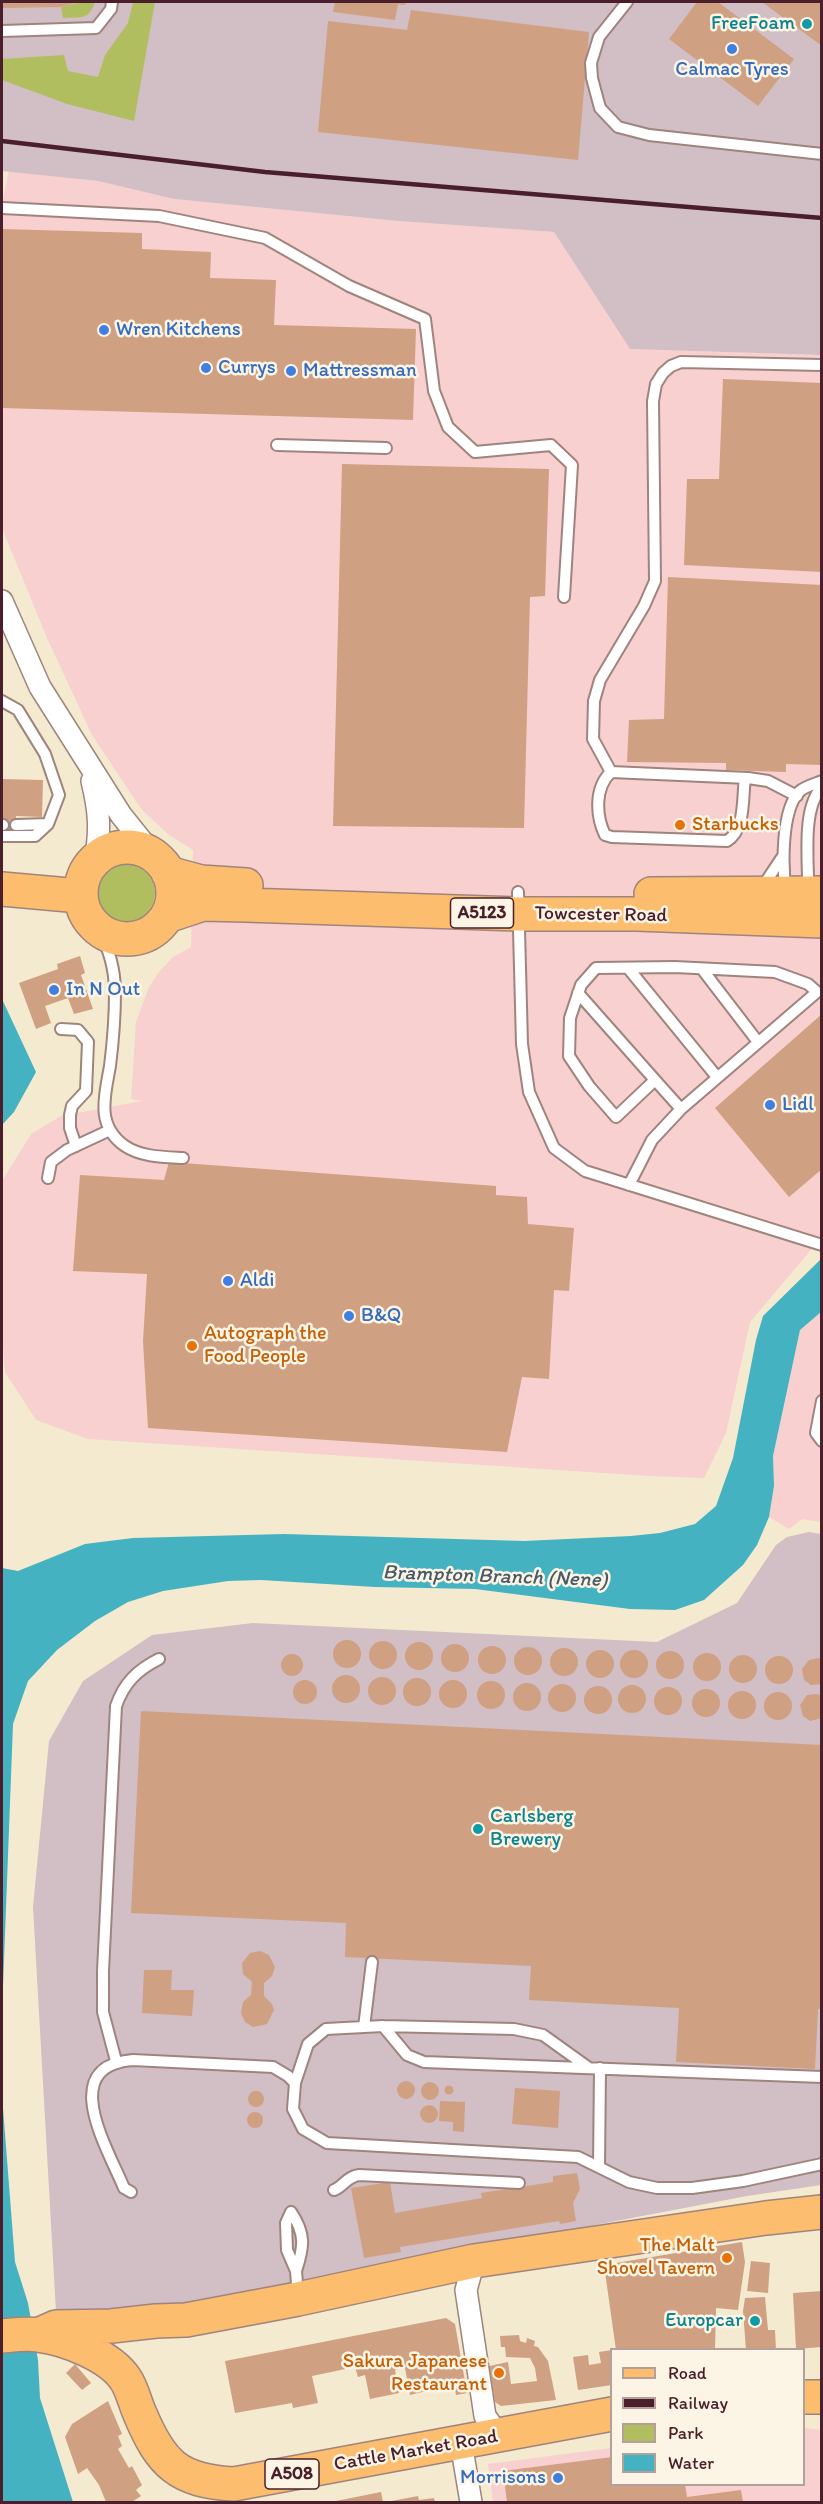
<!DOCTYPE html>
<style>
body{margin:0}
#map{position:relative;width:823px;height:2504px;overflow:hidden;background:#f4ead0;font-family:Itim,sans-serif}
canvas{display:block}
.frame{position:absolute;inset:0;border:3px solid #4a1f2b;pointer-events:none}
.legend{position:absolute;left:610px;top:2348px;width:195px;height:138px;box-sizing:border-box;background:#fcf5e5;border:2px solid #b59f9b;margin:0;padding:8px 10px;list-style:none;font-size:18px;color:#4a1f2b}
.legend li{display:flex;align-items:center;gap:12px;height:30px}
.legend b{width:30px;border:2px solid #b59f9b}
</style>
<div id="map">
<canvas width="823" height="2504"></canvas>
<div class="frame"></div>
<ul class="legend">
<li><b style="height:8px;background:#fcbd6e"></b>Road</li>
<li><b style="height:8px;background:#4a1f2b"></b>Railway</li>
<li><b style="height:16px;background:#b1be60"></b>Park</li>
<li><b style="height:16px;background:#44b2c0"></b>Water</li>
</ul>
</div>
<script>
const ctx = document.querySelector('canvas').getContext('2d');
ctx.lineJoin = 'round';
function paint(path, color) { ctx.fillStyle = color; ctx.fill(path, 'evenodd'); }
function stroke(path, color, width, dash) { ctx.strokeStyle = color; ctx.lineWidth = width; ctx.lineCap = dash ? 'butt' : 'round'; ctx.setLineDash(dash || []); ctx.stroke(path); }
function label(font, color, halo, rows, align = 'center') {
  ctx.font = font + ' Itim,sans-serif'; ctx.lineWidth = 5; ctx.setLineDash([]); ctx.textBaseline = 'middle'; ctx.strokeStyle = halo; ctx.fillStyle = color; for (const [text, x, y, turn = 0] of rows) {
    ctx.save(); ctx.translate(x, y); ctx.rotate((+turn || 0) * Math.PI / 180); ctx.textAlign = isNaN(turn) ? turn : align; if (halo) ctx.strokeText(text, 0, 0); ctx.fillText(text, 0, 0); ctx.restore();
  }
}
const built = new Path2D(`
 M9 171 98 181 174 199 398 221 554 232 630 349 821 355V1238L750 1322 726 1433 704 1478 649 1476 88 1439 36 1420 5 1372 2 1331V1181L31 1134 61 1116 142 1101 131 1099 136 1022 149 987 159 972 173 957 191 947 193 850 169 835 142 810 92 735 47 638 2 528V204Z
 M821 1312V1522L802 1519 789 1529 769 1517 774 1486 773 1456 800 1330Z
 M804 2428 821 2430V2502H493L488 2464 611 2448 612 2484H804Z`);
const industrial = new Path2D(`
 M2 2H821V355L630 349 554 232 398 221 174 199 98 181 2 171Z
 M809 1532 821 1534V2185L747 2196 166 2307 56 2312 33 1907 49 1741 83 1681 152 1635 253 1623 657 1642 737 1603 776 1545 787 1537Z`);
const green = new Path2D(`
 M82 2H95C89 20 81 17 63 18L61 7Z
 M133 2H155L134 121 67 104 2 80V59L64 55 68 71 98 77 105 55 128 23Z
 M97 893a29 29 0 1 1 58 0a29 29 0 1 1-58 0Z`);
const water = new Path2D(`
 M2 999 36 1072 14 1112 2 1125Z
 M821 1259V1312L800 1330 773 1456 774 1486 769 1517 757 1545 743 1565 704 1600 675 1610 630 1609 475 1589 375 1587 261 1580 228 1581 163 1591 128 1602 95 1621 57 1650 28 1681 13 1724 2 2013V1568L18 1571 85 1544 133 1538 284 1534 524 1541 631 1536 660 1533 695 1524 716 1506 733 1458 756 1340 763 1316Z
 M2 2095 15 2262 28 2303 38 2360 40 2398 73 2502H2Z`);
const building = new Path2D(`
 M2 2H78L61 7 2 8Z
 M335 2H406L405 5 398 4 395 20 333 12Z
 M697 2H718L794 59 758 106 669 39Z
 M762 2H822V46Z
 M411 10 589 32 578 160 318 132 328 21 407 30Z
 M2 229 142 233V249L211 252 210 278 276 280 274 325 416 329 413 420 2 408Z
 M723 379 822 383V572L684 565 687 479H719Z
 M342 464 549 469 545 596 530 597 524 828 333 826Z
 M668 577 822 585V765L786 764V772L726 770V763L627 762 629 720 664 719Z
 M2 779 43 780 42 817 16 816V830H3Z
 M80 956 85 973 81 975 93 1009 74 1014 68 998 45 1006 51 1023 36 1029 19 983 58 969 57 964Z
 M822 1014V1169L789 1197 715 1108Z
 M169 1162 496 1186V1195L527 1197 528 1224 574 1228 569 1291 554 1290 549 1379 522 1377 507 1452 148 1428 143 1341 147 1274 73 1271 80 1175 164 1180Z
 M333 1654a14 14 0 1 1 28 0a14 14 0 1 1-28 0Z
 M369 1655a14 14 0 1 1 28 0a14 14 0 1 1-28 0Z
 M405 1656a14 14 0 1 1 28 0a14 14 0 1 1-28 0Z
 M441 1658a14 14 0 1 1 28 0a14 14 0 1 1-28 0Z
 M478 1660a14 14 0 1 1 28 0a14 14 0 1 1-28 0Z
 M514 1661a14 14 0 1 1 28 0a14 14 0 1 1-28 0Z
 M550 1662a14 14 0 1 1 28 0a14 14 0 1 1-28 0Z
 M620 1664a14 14 0 1 1 28 0a14 14 0 1 1-28 0Z
 M586 1664a14 14 0 1 1 28 0a14 14 0 1 1-28 0Z
 M656 1665a14 14 0 1 1 28 0a14 14 0 1 1-28 0Z
 M693 1667a14 14 0 1 1 28 0a14 14 0 1 1-28 0Z
 M281 1665a11 11 0 1 1 22 0a11 11 0 1 1-22 0Z
 M729 1669a14 14 0 1 1 28 0a14 14 0 1 1-28 0Z
 M765 1670a14 14 0 1 1 28 0a14 14 0 1 1-28 0Z
 M818 1658 822 1660V1684L811 1685 804 1680 802 1669 809 1660Z
 M332 1689a14 14 0 1 1 28 0a14 14 0 1 1-28 0Z
 M368 1691a14 14 0 1 1 28 0a14 14 0 1 1-28 0Z
 M403 1692a14 14 0 1 1 28 0a14 14 0 1 1-28 0Z
 M439 1694a14 14 0 1 1 28 0a14 14 0 1 1-28 0Z
 M293 1692a12 12 0 1 1 24 0a12 12 0 1 1-24 0Z
 M477 1695a14 14 0 1 1 28 0a14 14 0 1 1-28 0Z
 M513 1697a14 14 0 1 1 28 0a14 14 0 1 1-28 0Z
 M548 1698a14 14 0 1 1 28 0a14 14 0 1 1-28 0Z
 M618 1699a14 14 0 1 1 28 0a14 14 0 1 1-28 0Z
 M584 1700a14 14 0 1 1 28 0a14 14 0 1 1-28 0Z
 M654 1701a14 14 0 1 1 28 0a14 14 0 1 1-28 0Z
 M692 1703a14 14 0 1 1 28 0a14 14 0 1 1-28 0Z
 M728 1705a14 14 0 1 1 28 0a14 14 0 1 1-28 0Z
 M764 1706a14 14 0 1 1 28 0a14 14 0 1 1-28 0Z
 M817 1694 822 1696V1718L810 1721 803 1716 800 1705 807 1695Z
 M141 1711 822 1745V2009H818L815 2069 676 2062 679 2008 529 2000 531 1966 345 1957 346 1923 131 1913Z
 M260 1951 269 1955 275 1967 272 1976 264 1983V1996L272 2004 274 2010 267 2024 253 2027 245 2022 241 2013 243 2002 251 1995 252 1982 243 1974 242 1963 250 1953Z
 M144 1970H172L171 1990H194L192 2016 142 2013Z
 M397 2090a9 9 0 1 1 18 0a9 9 0 1 1-18 0Z
 M421 2091a9 9 0 1 1 18 0a9 9 0 1 1-18 0Z
 M444.5 2090a4.5 4.5 0 1 1 9 0a4.5 4.5 0 1 1-9 0Z
 M515 2088 560 2091 558 2128 512 2124Z
 M248 2099a8 8 0 1 1 16 0a8 8 0 1 1-16 0Z
 M440 2101 465 2102 464 2132 453 2131V2122L439 2121Z
 M420 2114a9 9 0 1 1 18 0a9 9 0 1 1-18 0Z
 M247 2120a8 8 0 1 1 16 0a8 8 0 1 1-16 0Z
 M577 2173 580 2189 573 2203 576 2221 560 2224 559 2221 400 2247 401 2252 364 2258 351 2188 390 2182 395 2213 482 2198 481 2193 553 2182V2176Z
 M742 2242 745 2262 738 2310 716 2308 715 2350H616L604 2265Z
 M751 2261 770 2263 768 2293 747 2291Z
 M822 2291V2347L796 2349 793 2293Z
 M765 2297 768 2330H775L776 2350H746L743 2311 745 2298Z
 M446 2318 455 2324 467 2393 456 2395 454 2384 426 2387V2391L410 2395 405 2368 395 2370 399 2393 370 2399 365 2375 358 2377 355 2367 312 2376 318 2403 293 2408 292 2403 235 2413 225 2361Z
 M519 2335 520 2341 526 2343 527 2338 535 2341 534 2346 538 2347 548 2361 556 2400 501 2406 495 2402 489 2366 508 2362 511 2384 537 2381 535 2368 530 2358 506 2357 505 2347H501L500 2336Z
 M612 2350V2385L578 2390 573 2357 588 2355 589 2365 601 2363 599 2352Z
 M75 2364 91 2383 82 2390 66 2373Z
 M108 2401 122 2434 118 2436 122 2446 118 2449 129 2468 132 2466 142 2485 136 2490 141 2496 132 2502H106L99 2485 87 2468 78 2474 65 2437 72 2424Z
 M612 2457V2484H685L687 2497 741 2490 743 2502H507L503 2471Z
 M381 2492 383 2502H336V2501Z
 M418 2496 419 2500 434 2498 435 2502H386Z`);
const lane = new Path2D(`
 M627 2 599 37 591 63 592 78 600 108 618 127 649 135 822 154
 M2 31 96 28 111 9 112 2
 M2 208 159 216 265 238 349 286 425 319 434 391 448 427 475 452 551 445 572 465 564 597
 M277 445 386 448
 M2 701 18 710 45 754 59 795 48 824 16 825
 M611 772 593 739 594 701 600 680 644 606 655 581 653 401 656 384 663 373 671 366 681 362 822 365
 M745 778C742 799 746 829 727 841L612 837 605 835C596 816 594 788 611 772L748 778 768 781 797 796
 M2 825H3
 M2 836H35L48 824
 M759 883H765L783 856
 M786 891C782 867 781 809 800 791 806 786 815 784 822 781
 M808 891C809 862 801 809 822 787
 M518 892 522 1044 529 1092 554 1148 585 1171 822 1245
 M100 930C109 951 115 969 115 992 115 1016 113 1042 110 1066 105 1095 95 1125 125 1146 141 1157 164 1157 183 1158
 M628 968 717 1077
 M702 969 758 1042
 M578 993 655 1080 616 1117 589 1086 569 1056 570 1018 581 985 596 968 675 967 775 972 808 984 817 992 681 1109 652 1140 629 1185
 M61 1029 78 1030 88 1042 86 1091 72 1106 70 1115V1128L76 1146
 M655 1080 681 1109
 M48 1178 51 1162 67 1150 110 1130
 M822 1401 816 1433 822 1441
 M383 2026 407 2055 424 2062 822 2077
 M364 2027 372 1962
 M116 2061 103 2012V1971L116 1706C124 1683 137 1670 159 1659
 M589 2068 543 2035 514 2029 383 2026 326 2029 308 2044 295 2083 293 2109 303 2129 327 2143 578 2157 629 2182 657 2188H692L743 2181 822 2164
 M599 2166 600 2068
 M334 2190C344 2186 346 2177 359 2175L519 2183
 M131 2192 124 2188C107 2147 57 2066 133 2060L273 2067 288 2076 295 2083
 M291 2212 286 2223 287 2250 296 2271 298 2296
 M291 2212C306 2234 304 2247 296 2271`);
const street = new Path2D(`
 M2 601 40 687 121 815 153 855
 M92 781C99 810 101 830 95 860
 M474 2261 466 2290 485 2416 499 2436
 M461 2443 471 2502`);
const primary = new Path2D(`
 M81 893a46 46 0 1 1 92 0a46 46 0 1 1-92 0Z
 M168 873 201 882 246 885
 M2 889 80 896
 M651 894 822 893
 M167 916 203 904 245 905 518 914H637L822 921`);
const highway = new Path2D(`
 M38 2335 56 2327 111 2326 156 2321 186 2320 298 2299 474 2261 766 2218 822 2212
 M2 2336C13 2335 27 2333 38 2335 65 2338 111 2356 126 2380 132 2389 135 2403 140 2414 161 2464 178 2481 234 2484L612 2414
 M804 2397H822`);
const rail = new Path2D(`
 M2 141 265 172 822 218`);
const markers = [
 [807,24,6,"#0f9aa8"],
 [732,49,6,"#3f7fe0"],
 [104,330,6,"#3f7fe0"],
 [206,368,6,"#3f7fe0"],
 [291,371,6,"#3f7fe0"],
 [680,825,6,"#e8710a"],
 [54,990,6,"#3f7fe0"],
 [770,1105,6,"#3f7fe0"],
 [228,1281,6,"#3f7fe0"],
 [349,1316,6,"#3f7fe0"],
 [192,1346,6,"#e8710a"],
 [478,1829,6,"#0f9aa8"],
 [727,2258,6,"#e8710a"],
 [755,2321,6,"#0f9aa8"],
 [499,2373,6,"#e8710a"],
 [558,2478,6,"#3f7fe0"]
];
const shields = [
 [482,913,63],
 [292,2474,54]
];
const shieldNames = [
 ["A5123",482,913],
 ["A508",292,2474]
];
const cultureNames = [
 ["FreeFoam",795,24],
 ["Carlsberg",490,1817,"left"],
 ["Brewery",490,1840,"left"],
 ["Europcar",743,2321]
];
const shopNames = [
 ["Calmac Tyres",732,70,"center"],
 ["Wren Kitchens",116,330],
 ["Currys",218,368],
 ["Mattressman",303,371],
 ["In N Out",66,990],
 ["Lidl",782,1105],
 ["Aldi",240,1281],
 ["B&Q",361,1316],
 ["Morrisons",546,2478,"right"]
];
const foodNames = [
 ["Starbucks",692,825],
 ["Autograph the",204,1334],
 ["Food People",204,1357],
 ["The Malt",715,2246,"right"],
 ["Shovel Tavern",715,2269,"right"],
 ["Sakura Japanese",487,2362,"right"],
 ["Restaurant",487,2385,"right"]
];
const streetNames = [
 ["Towcester Road",601,915,1],
 ["Cattle Market Road",416,2451,-10]
];
const waterNames = [
 ["Brampton Branch (Nene)",495,1577,2]
];
paint(built, '#f7d0cf');
paint(industrial, '#d2bec5');
paint(green, '#b1be60');
paint(water, '#44b2c0');
paint(building, '#d0a082');
stroke(lane, '#9f847e', 14);
stroke(street, '#9f847e', 24);
stroke(primary, '#9f847e', 36);
stroke(highway, '#9f847e', 36);
stroke(lane, '#fff', 10);
stroke(street, '#fff', 21);
stroke(primary, '#fcbd6e', 33);
stroke(highway, '#fcbd6e', 33);
stroke(rail, '#4a1f2b', 4.5);
for (const [x, y, r, color] of markers) { const dot = new Path2D(); dot.arc(x, y, r, 0, 2 * Math.PI); ctx.fillStyle = color; ctx.fill(dot); stroke(dot, '#fcf5e5', 2); }
for (const [x, y, w] of shields) { const box = new Path2D(); box.roundRect(x - w / 2, y - 15, w, 30, 4.5); ctx.fillStyle = '#fcf5e5'; ctx.fill(box); stroke(box, '#4a1f2b', 1.5); }
label('bold 18px', '#4a1f2b', null, shieldNames);
label('20px', '#0d838f', '#fcf5e5', cultureNames, 'right');
label('20px', '#366cbe', '#fcf5e5', shopNames, 'left');
label('20px', '#c56008', '#fcf5e5', foodNames, 'left');
label('20px', '#4a1f2b', '#fcf5e5', streetNames);
label('italic 21px', '#485a67', '#fcf5e5', waterNames);
</script>
